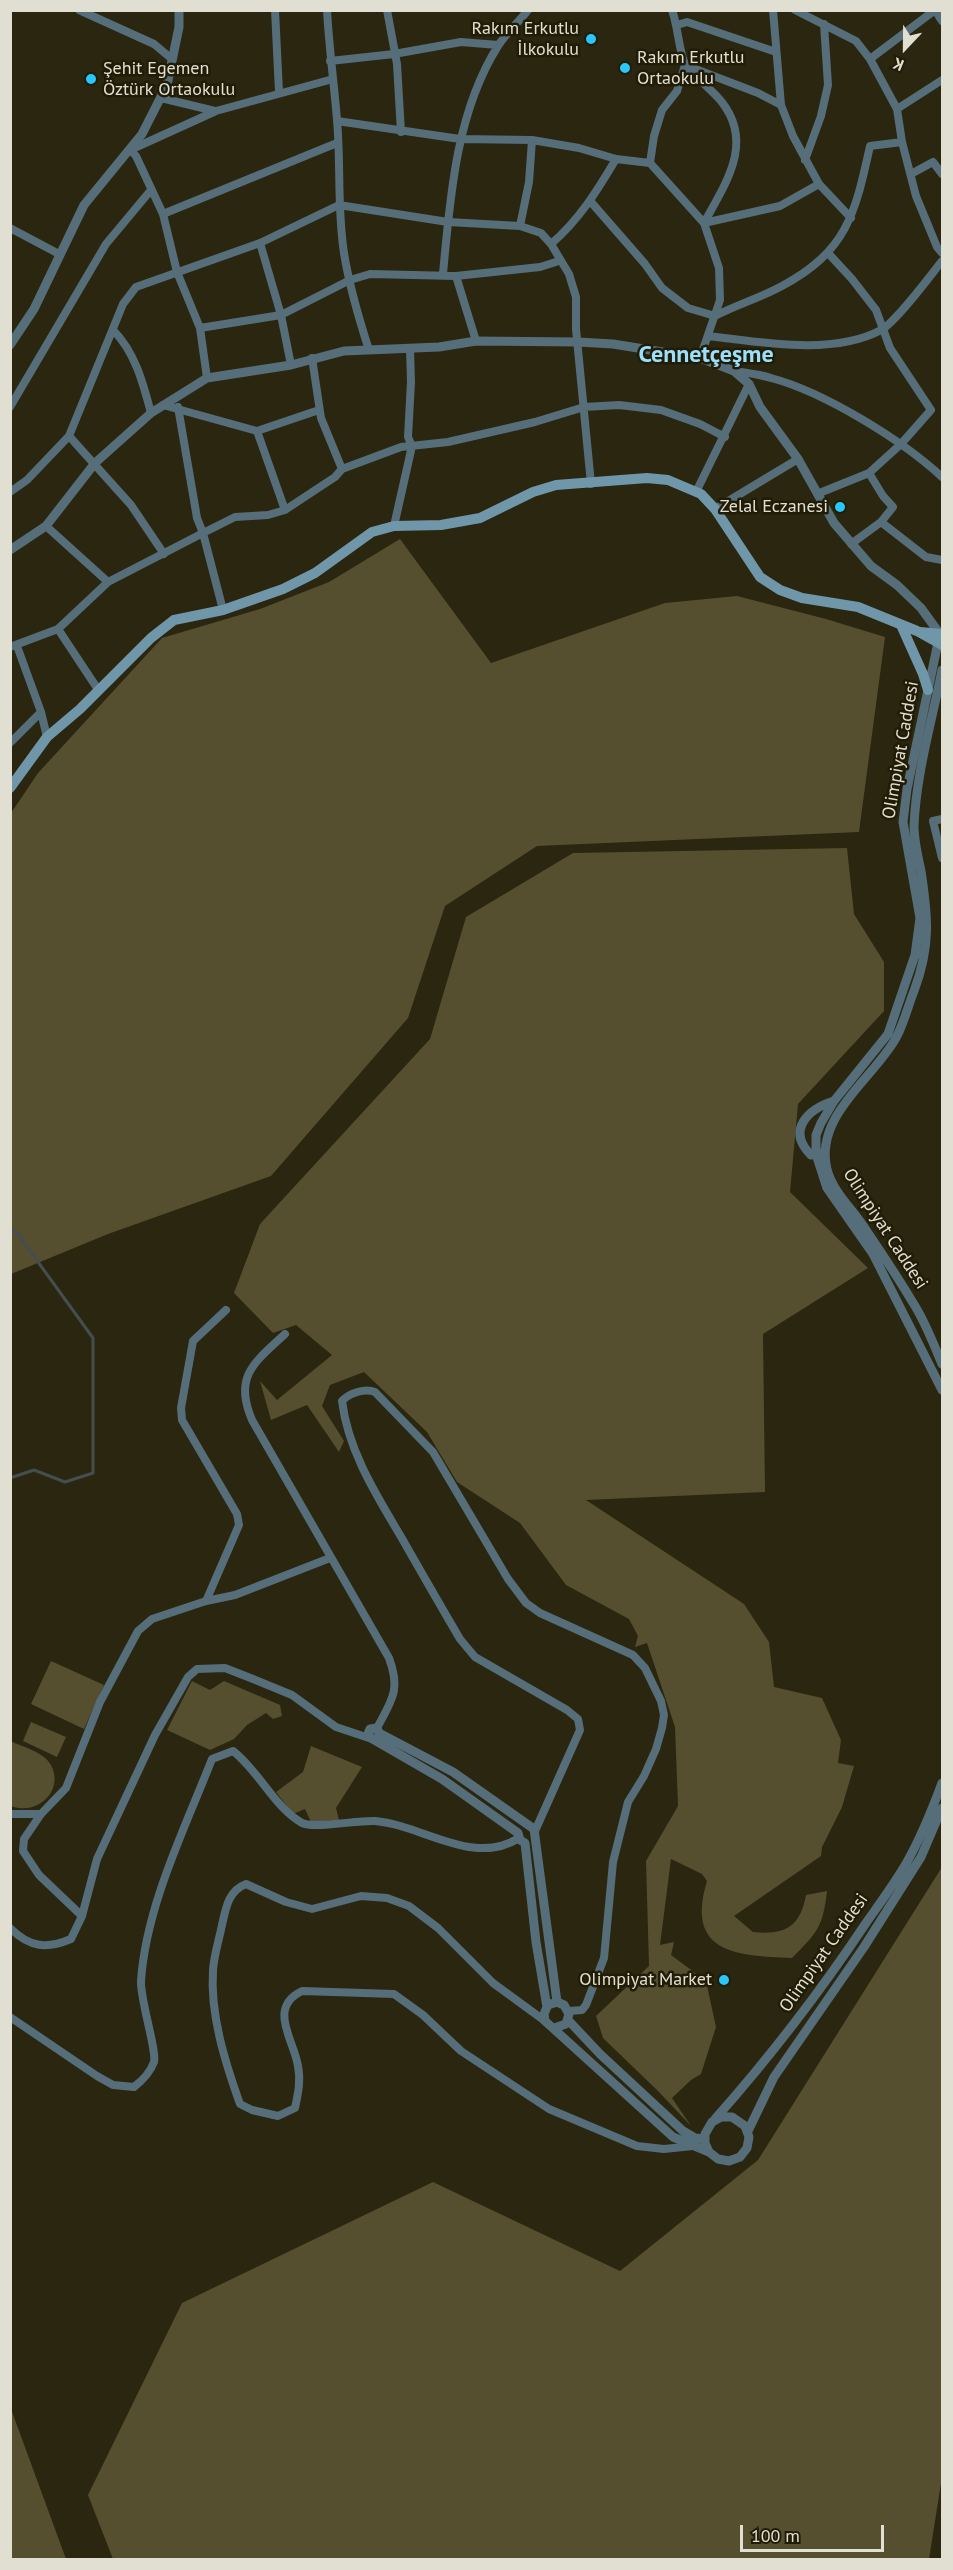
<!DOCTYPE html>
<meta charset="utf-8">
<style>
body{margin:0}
#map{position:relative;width:953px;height:2570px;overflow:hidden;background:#2a260f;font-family:"PT Sans",sans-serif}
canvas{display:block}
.frame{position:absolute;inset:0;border:12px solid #e1dfd1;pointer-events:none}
.north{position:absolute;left:875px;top:18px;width:60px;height:60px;-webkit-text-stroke:4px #211c06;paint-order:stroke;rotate:202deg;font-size:16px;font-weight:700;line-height:24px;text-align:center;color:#e1dfd1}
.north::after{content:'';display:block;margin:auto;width:21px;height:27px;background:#e1dfd1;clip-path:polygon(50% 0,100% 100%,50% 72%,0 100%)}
.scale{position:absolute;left:740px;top:2525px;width:144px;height:27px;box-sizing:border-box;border:3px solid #e1dfd1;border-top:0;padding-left:8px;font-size:18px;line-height:21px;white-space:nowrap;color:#e1dfd1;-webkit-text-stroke:4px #211c06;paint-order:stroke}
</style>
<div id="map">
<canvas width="953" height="2570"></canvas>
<div class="frame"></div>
<div class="north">K</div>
<div class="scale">100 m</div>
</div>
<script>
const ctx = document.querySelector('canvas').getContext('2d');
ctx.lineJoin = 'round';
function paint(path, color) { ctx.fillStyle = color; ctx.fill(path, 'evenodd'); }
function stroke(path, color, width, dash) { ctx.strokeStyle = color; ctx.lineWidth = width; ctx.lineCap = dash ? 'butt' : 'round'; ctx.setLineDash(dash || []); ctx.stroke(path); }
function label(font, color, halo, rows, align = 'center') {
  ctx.font = font + ' "PT Sans",sans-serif'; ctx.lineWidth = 5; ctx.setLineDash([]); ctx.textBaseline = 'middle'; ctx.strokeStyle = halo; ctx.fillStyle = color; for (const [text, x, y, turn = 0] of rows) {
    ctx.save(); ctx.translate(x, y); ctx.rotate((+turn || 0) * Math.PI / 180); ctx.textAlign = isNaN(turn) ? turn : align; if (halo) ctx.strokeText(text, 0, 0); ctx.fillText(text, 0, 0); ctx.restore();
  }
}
const green = new Path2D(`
 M400 539 491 663 665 603 737 596 826 619 885 637 859 832 537 846 445 906 408 1018 271 1176 108 1234 11 1274V813L38 773 162 638 260 609 329 582Z
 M847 848 854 914 884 962V1011L798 1104 790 1192 868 1268 763 1334 765 1492 586 1500 744 1604 769 1642 774 1687 822 1698 841 1740 838 1763 854 1766 842 1807 822 1847 821 1856 734 1916 753 1932C784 1935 800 1928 806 1895L827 1891C823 1927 817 1933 792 1958 736 1956 685 1953 707 1881L702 1874 671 1859 660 1945 674 1942 671 1955 706 1981 716 2027 701 2074 691 2080 672 2098 691 2126 659 2092 603 2038 596 2016 649 1966 646 1861 678 1806 675 1727 647 1643 635 1647 638 1636 629 1619 566 1585 520 1523 457 1482 427 1432 364 1372 330 1385 322 1406 344 1441 339 1452 307 1405 271 1420 260 1381 277 1400 332 1355 296 1325 273 1333 234 1293 260 1224 430 1039 466 917 573 853Z
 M51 1661 104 1685 84 1729 31 1704Z
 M192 1681 210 1690 224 1681 280 1705 282 1716 273 1719 266 1713 247 1725 234 1739 210 1750 167 1730Z
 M31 1722 66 1737 57 1757 23 1741Z
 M10 1741C23 1747 44 1752 51 1765 65 1792 36 1816 11 1806Z
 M311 1746 362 1767 336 1808 339 1820 311 1822 305 1809 293 1814 276 1792 303 1772Z
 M942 1867V2477L929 2559H113L88 2495 182 2303 433 2182 620 2271 758 2160Z
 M11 2409 66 2559H11Z`);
const stream = new Path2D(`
 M10 1230 17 1233 93 1338V1473L65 1482 34 1470 10 1478`);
const minor = new Path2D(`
 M79 10 154 44 172 59
 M275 10 279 92
 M327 10C329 47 334 83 337 120 341 164 337 209 344 253 349 285 359 319 369 350
 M387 10 397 64 401 132
 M672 10C678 26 679 52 685 64 688 70 714 92 721 101 755 143 725 184 704 223L780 206 819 184
 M773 10 781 105 793 136 819 184 851 218
 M795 10 856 41 870 59 897 109 902 142 916 196 937 247 942 253
 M935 10 942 21
 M677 25 687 22 776 52
 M870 59 935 10
 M330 61 394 54 461 42 498 45
 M161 98 215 111
 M897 109 942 80
 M337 121 460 139 532 140 579 148 616 159 650 163 704 223 719 268 720 300 700 358
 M805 160 821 116 828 85 824 24
 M650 163 654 136 662 110 677 91 685 65 758 93 781 105
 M911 174 933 162 942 174
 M591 202 645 264 662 288 688 308 715 316C736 305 760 298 782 286 847 251 855 214 870 146L902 142
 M163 214 337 143
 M520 226 529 182 532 140
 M10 228 59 254
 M260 243 281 315 291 365
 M551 244C579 220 597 191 616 159
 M443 274C450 198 456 112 498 46 506 33 519 22 528 10
 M456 276 476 341
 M200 328 281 315 350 280 370 274 456 276 540 267 559 261
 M113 330C135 352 143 383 151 413
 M708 336C760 342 833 356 881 330 896 322 930 276 942 261
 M312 358 321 418 342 469
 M734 371C747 373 759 374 771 378 824 392 902 440 942 477
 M207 378 200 328 177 272 163 214 136 156 130 150 216 111 333 79
 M163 405 257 431 319 410
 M10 407 106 244 151 190
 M178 407 197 518 203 533 223 610
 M257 431 285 510
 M69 436 131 505 164 554
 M869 473 883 496 893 507 881 522
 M10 492 27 480 69 436 123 304 136 287 260 243 339 205 448 222 520 226 541 233 551 244 569 274 576 297V329L591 484
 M696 492 749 384
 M817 494 869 473 901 444 931 410 890 348 876 310 852 279 828 253
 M715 509 798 459
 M46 526 108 582
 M394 526 412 446 408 437 411 382 410 349
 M851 544 881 522 926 557 942 560
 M58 629 99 691
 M17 646 41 712 47 737
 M10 647 58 629 108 582 203 533 235 517 268 515 285 510 335 477 342 469 401 447 448 442 535 422 584 407 619 405 661 410 700 424 725 437
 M10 743 41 712
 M942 819 933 821 942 858
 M285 1334C255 1362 233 1376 252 1420L389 1658C401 1690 392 1700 377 1728
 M206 1601 239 1525 237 1514 182 1420 181 1408 193 1341 226 1310
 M10 1814H41
 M535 1831 580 1730 578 1719 567 1710 475 1657 460 1639C440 1605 420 1570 400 1535 375 1493 348 1450 342 1401 349 1393 365 1388 375 1392L433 1452 508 1579 526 1603 540 1613 633 1655 645 1668 661 1701 664 1715 662 1728 656 1749 644 1776 628 1802 613 1862 604 1958 586 2005 582 2010 569 2011
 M82 1916 39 1875 23 1851 24 1839 41 1814 66 1788 100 1702 138 1631 152 1619 206 1601 235 1595 330 1558
 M10 1928C30 1948 47 1949 71 1939L82 1916 97 1859 155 1735 188 1677 197 1669 225 1668 253 1679 292 1695 336 1727 372 1739
 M10 2017 97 2076 113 2085 134 2087C143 2080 150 2073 154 2062 157 2051 140 1999 141 1981 146 1906 185 1828 212 1759L233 1751C259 1771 274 1807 302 1823 315 1829 357 1820 375 1821 423 1825 473 1867 519 1838
 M545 2021 493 1983 438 1928 409 1906 387 1898 361 1896 312 1909 286 1902 246 1884C228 1891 226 1908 222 1925 219 1940 214 1955 213 1970 210 2015 225 2062 240 2104L252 2110 278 2116 295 2108C298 2094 301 2081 298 2066 294 2040 267 2008 302 1991L394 1994 423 2015 461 2051 549 2109 637 2146 664 2149 693 2146`);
const tertiary = new Path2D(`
 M10 345 34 309 84 205 142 134 167 85 179 27V10
 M10 550 46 526 95 463 151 413 207 378 291 365 344 351 439 347 476 341 578 342 613 344 700 358 734 371 749 384 760 407 798 459 834 523 871 566 897 585 921 608 942 637
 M939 638 907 789 903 822 920 918 915 955 888 1034 834 1101 821 1123 816 1135V1154L827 1188 873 1254 942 1390
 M942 670C932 721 916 774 914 826 914 841 918 857 921 871 928 917 931 946 914 991 908 1006 904 1023 896 1038 873 1079 814 1116 827 1169 833 1193 854 1210 866 1230 883 1255 900 1281 915 1306 926 1324 934 1345 942 1364
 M818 1152 811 1155C786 1130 808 1109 834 1101
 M557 2002 534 1829 453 1772 379 1733 377 1728 370 1729 368 1734 371 1738 442 1779 518 1833 520 1840 525 1843 536 1942 547 2007 544 2014 545 2021 673 2137 709 2152 718 2159 729 2161 740 2157 747 2148 749 2137 745 2126 732 2117H721L712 2122 705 2134V2143L709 2152
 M551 2004 557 2002 564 2005 569 2014 566 2024 554 2028
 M568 2020 600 2054 683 2131 695 2138 705 2139
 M715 2119C770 2057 820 1992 866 1923 880 1903 895 1883 907 1862 921 1837 932 1810 942 1783
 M748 2131 774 2077 864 1947 921 1857 942 1808`);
const secondary = new Path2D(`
 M901 625 923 674 928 690
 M920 632 942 634
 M10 788 47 737 80 709 151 638 174 620 223 610 283 589 315 573 372 532 394 526 441 525 480 518 533 492 556 485 647 478 668 480 701 494 715 509 760 577 780 590 802 598 858 607 917 631 942 645`);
const markers = [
 [591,39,6,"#28c8ff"],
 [625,68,6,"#28c8ff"],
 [91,79,6,"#28c8ff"],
 [840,507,6,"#28c8ff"],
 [724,1980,6,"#28c8ff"]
];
const poiNames = [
 ["Rakım Erkutlu",579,29],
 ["İlkokulu",579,50],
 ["Rakım Erkutlu",637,58,"left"],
 ["Ortaokulu",637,79,"left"],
 ["Şehit Egemen",103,69,"left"],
 ["Öztürk Ortaokulu",103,90,"left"],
 ["Zelal Eczanesi",828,507],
 ["Olimpiyat Market",712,1980]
];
const streetNames = [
 ["Olimpiyat Caddesi",901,750,-80],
 ["Olimpiyat Caddesi",885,1229,57],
 ["Olimpiyat Caddesi",824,1953,-55]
];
const districtNames = [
 ["Cennetçeşme",706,355]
];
paint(green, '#554f30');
stroke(stream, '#444e4f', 3);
stroke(minor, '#556e79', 8);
stroke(tertiary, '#556e79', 9);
stroke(secondary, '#6f97a9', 10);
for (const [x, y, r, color] of markers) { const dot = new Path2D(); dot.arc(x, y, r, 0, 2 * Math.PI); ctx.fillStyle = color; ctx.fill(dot); stroke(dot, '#211c06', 2); }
label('18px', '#e1dfd1', '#211c06', poiNames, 'right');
label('18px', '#e1dfd1', '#211c06', streetNames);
label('bold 24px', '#9bdffd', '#211c06', districtNames);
</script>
